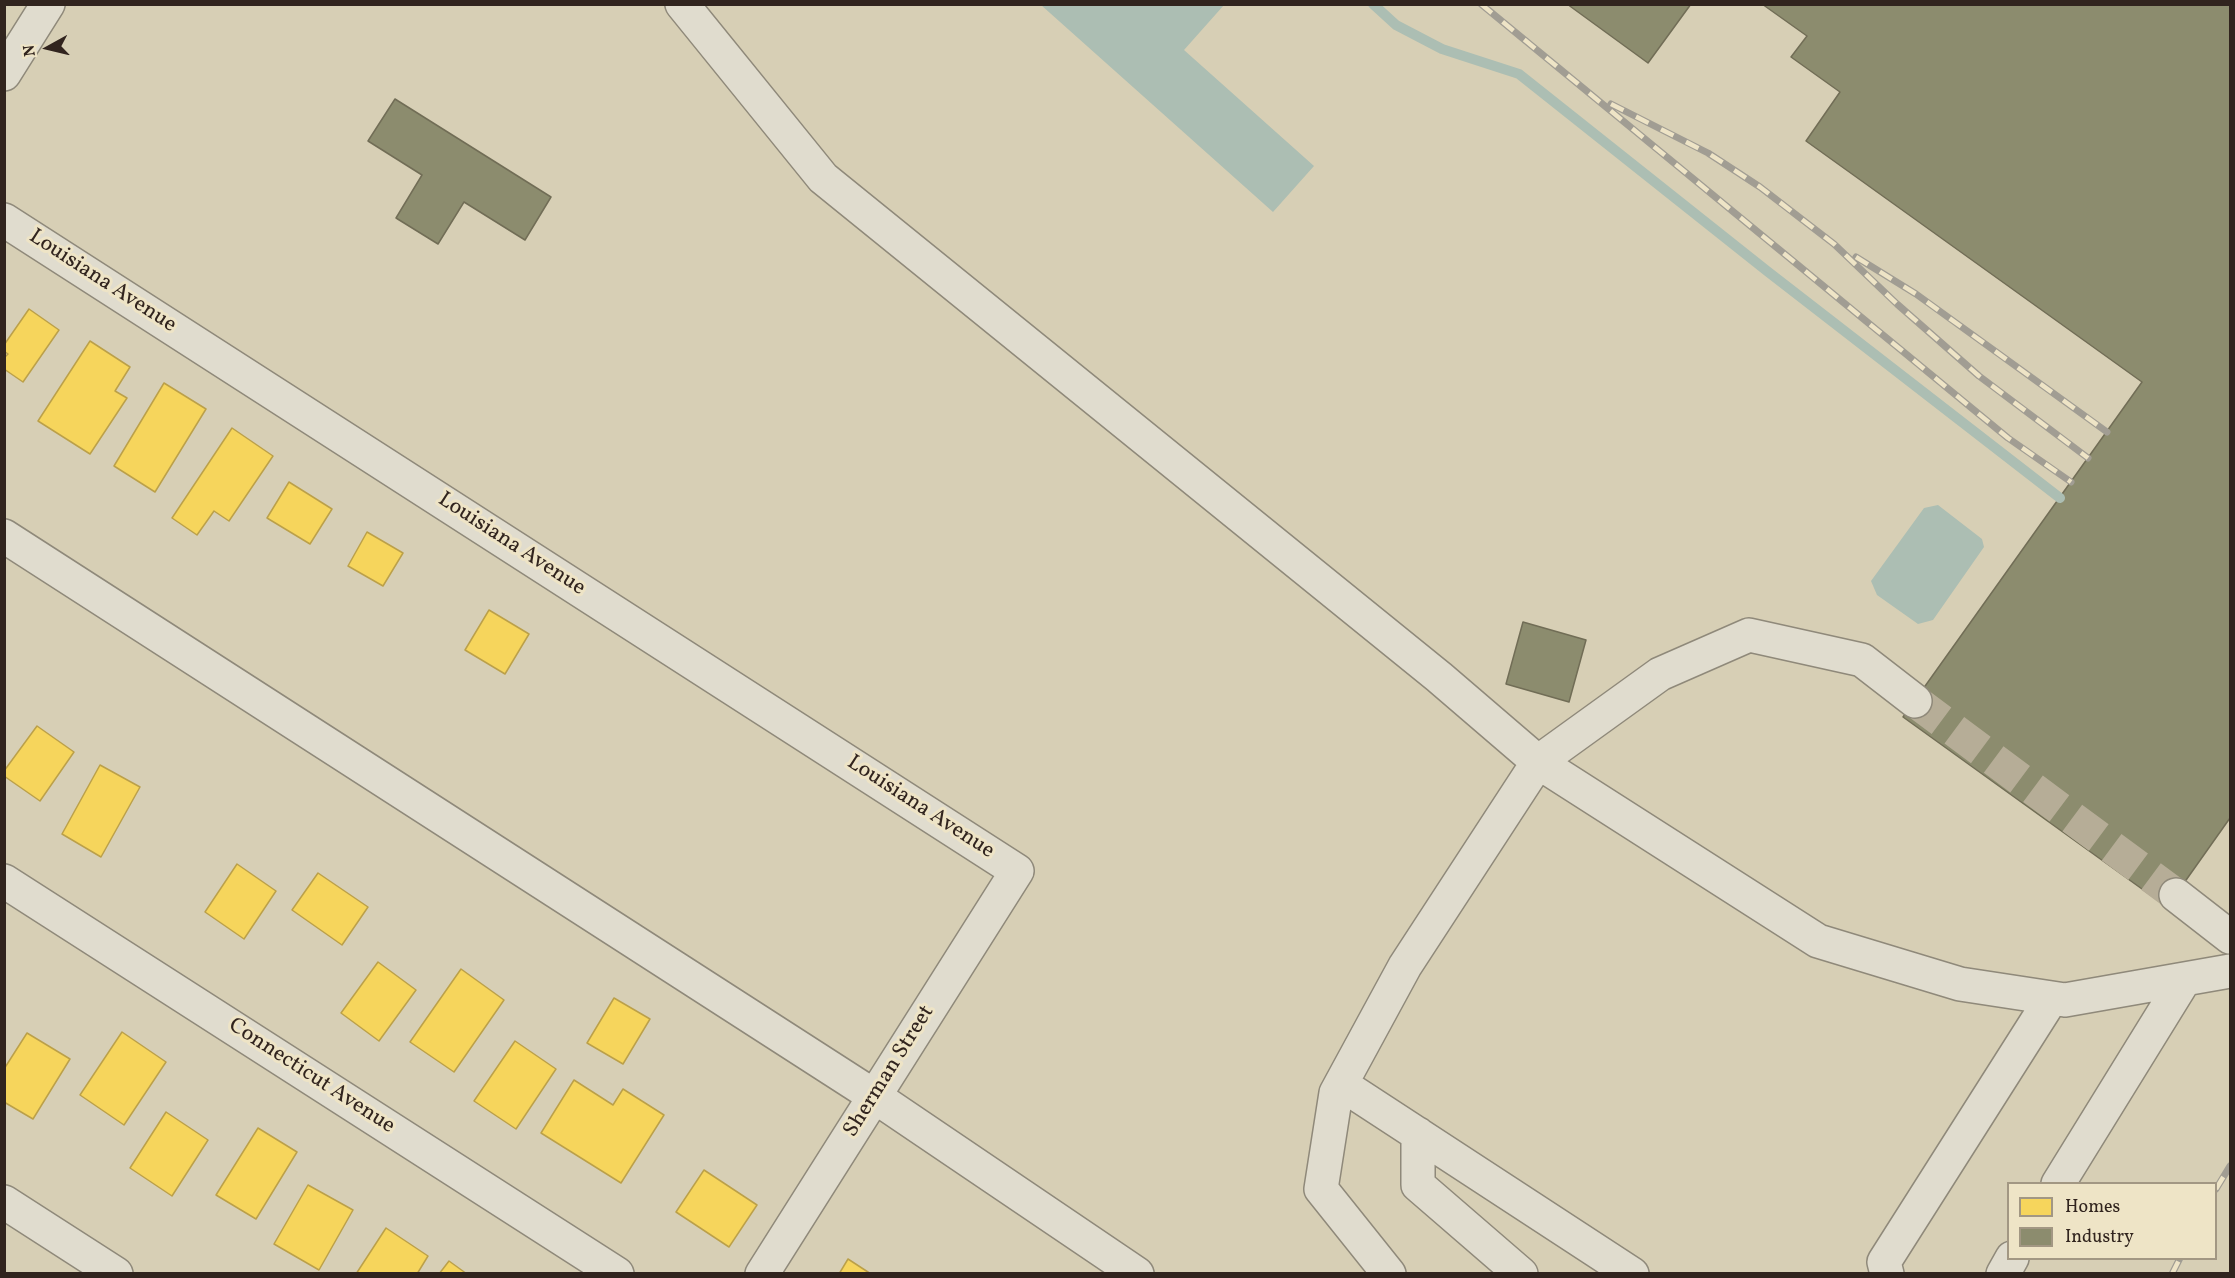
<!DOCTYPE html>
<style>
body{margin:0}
#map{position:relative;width:2235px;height:1278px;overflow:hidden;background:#d7cfb5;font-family:Vollkorn,serif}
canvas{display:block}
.frame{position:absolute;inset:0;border:6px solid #31241e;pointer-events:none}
.legend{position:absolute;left:2007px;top:1182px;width:210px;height:78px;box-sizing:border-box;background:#eee4c6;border:2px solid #a29783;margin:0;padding:8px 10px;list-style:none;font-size:18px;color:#31241e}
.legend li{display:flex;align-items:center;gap:12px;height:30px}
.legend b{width:30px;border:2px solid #a29783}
.north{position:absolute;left:18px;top:18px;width:60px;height:60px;-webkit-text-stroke:4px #eee4c6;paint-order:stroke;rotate:262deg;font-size:16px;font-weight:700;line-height:24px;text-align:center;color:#31241e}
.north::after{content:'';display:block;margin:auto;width:21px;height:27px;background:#31241e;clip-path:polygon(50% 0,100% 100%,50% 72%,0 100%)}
</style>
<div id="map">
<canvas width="2235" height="1278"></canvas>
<div class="frame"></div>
<ul class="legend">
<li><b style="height:16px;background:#f6d55c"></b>Homes</li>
<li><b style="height:16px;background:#8c8c6e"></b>Industry</li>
</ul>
<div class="north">N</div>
</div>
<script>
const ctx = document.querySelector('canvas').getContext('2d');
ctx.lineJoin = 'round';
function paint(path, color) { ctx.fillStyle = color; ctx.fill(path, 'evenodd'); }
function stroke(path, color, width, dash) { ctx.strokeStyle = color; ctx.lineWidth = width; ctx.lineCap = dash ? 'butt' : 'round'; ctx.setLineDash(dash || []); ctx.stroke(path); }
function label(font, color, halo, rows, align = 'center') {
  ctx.font = font + ' Vollkorn,serif'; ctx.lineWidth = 6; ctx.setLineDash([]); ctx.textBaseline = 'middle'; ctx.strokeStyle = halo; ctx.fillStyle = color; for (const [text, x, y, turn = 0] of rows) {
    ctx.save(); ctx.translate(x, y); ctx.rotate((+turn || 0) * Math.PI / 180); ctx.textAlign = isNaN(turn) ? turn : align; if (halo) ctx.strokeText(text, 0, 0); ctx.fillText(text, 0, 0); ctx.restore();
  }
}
const water = new Path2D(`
 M1041 5H1224L1184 50 1314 166 1273 212Z
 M1938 505 1982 539 1984 547 1933 620 1918 624 1877 595 1871 581 1924 508Z`);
const homes = new Path2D(`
 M29 309 59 330 23 382 4 369V358L8 354 4 351V345Z
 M90 341 130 367 115 391 127 398 90 454 38 421Z
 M164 383 206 409 155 492 114 466Z
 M232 428 273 456 229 521 214 511 197 535 172 518Z
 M289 482 332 509 310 544 267 518Z
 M367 532 403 553 383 586 348 566Z
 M489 610 529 634 505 674 465 650Z
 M37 726 74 752 40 801 4 776V771Z
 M100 765 140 787 101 857 62 834Z
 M237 864 276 891 244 939 205 912Z
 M318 873 368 907 342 945 292 910Z
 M378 962 416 990 379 1041 341 1013Z
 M461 969 504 1000 454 1072 410 1042Z
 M614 998 650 1019 623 1064 587 1043Z
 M122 1032 166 1062 124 1125 80 1095Z
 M27 1033 70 1059 33 1119 4 1102V1069Z
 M515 1041 556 1069 516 1129 474 1101Z
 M574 1080 613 1105 623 1089 664 1115 621 1183 541 1133Z
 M166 1112 208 1140 172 1196 130 1168Z
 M258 1128 297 1152 256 1219 216 1195Z
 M704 1170 757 1205 729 1247 676 1212Z
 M308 1185 353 1210 319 1270 274 1244Z
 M386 1228 428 1256 417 1274H356Z
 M848 1259 871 1274H839Z
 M449 1261 467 1274H439Z`);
const industry = new Path2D(`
 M1567 4H1691L1648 63Z
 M1762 4H2230V818L2167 907 1903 717 2142 382 1806 141 1840 92 1791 57 1807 36Z
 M395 99 551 197 525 240 464 202 438 244 396 218 422 175 368 141Z
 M1523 622 1586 640 1569 702 1506 684Z`);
const stream = new Path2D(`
 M1373 4 1396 25 1442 49 1519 74 1767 271 2060 498`);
const minorTunnel = new Path2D(`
 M1915 701 2176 895`);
const minor = new Path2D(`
 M682 4 823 178 1439 677 1538 762 1818 941 1960 984 2065 1000 2230 971
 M4 74 48 4
 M4 220 1017 871 762 1274
 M4 536 874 1096 1137 1274
 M4 881 617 1274
 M2176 895 2230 937
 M1341 1084 1632 1274
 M1418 1134V1185L1521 1274
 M2058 1184 2184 980
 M4 1202 116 1274
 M1389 1274 1321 1189 1336 1093 1405 966 1538 762 1660 674 1749 635 1862 660 1915 701
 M1887 1274 1884 1262 2051 999
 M2003 1274 2012 1258`);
const rail = new Path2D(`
 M1481 4 2008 438 2071 482
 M1611 104 1708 153 1760 187 1834 244 1897 304 1979 376 2088 458
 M1856 257 1916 294 2107 432
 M2216 1189 2230 1166
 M2172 1274 2180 1258`);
const streetNames = [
 ["Louisiana Avenue",102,282,33],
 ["Louisiana Avenue",511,545,33],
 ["Louisiana Avenue",920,808,33],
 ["Sherman Street",890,1072,-58],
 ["Connecticut Avenue",311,1077,33]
];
paint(water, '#acbeb3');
paint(homes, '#f6d55c');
stroke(homes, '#bba049', 1.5);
paint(industry, '#8c8c6e');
stroke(industry, '#716d56', 1.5);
stroke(stream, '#acbeb3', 10);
stroke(minorTunnel, '#b6ad97', 33, [33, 16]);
stroke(minor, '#8f897a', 36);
stroke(minor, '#e0dcce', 33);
stroke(rail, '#a19d93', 7);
stroke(rail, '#eee4c6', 4.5, [14]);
label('22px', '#31241e', '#eee4c6', streetNames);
</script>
